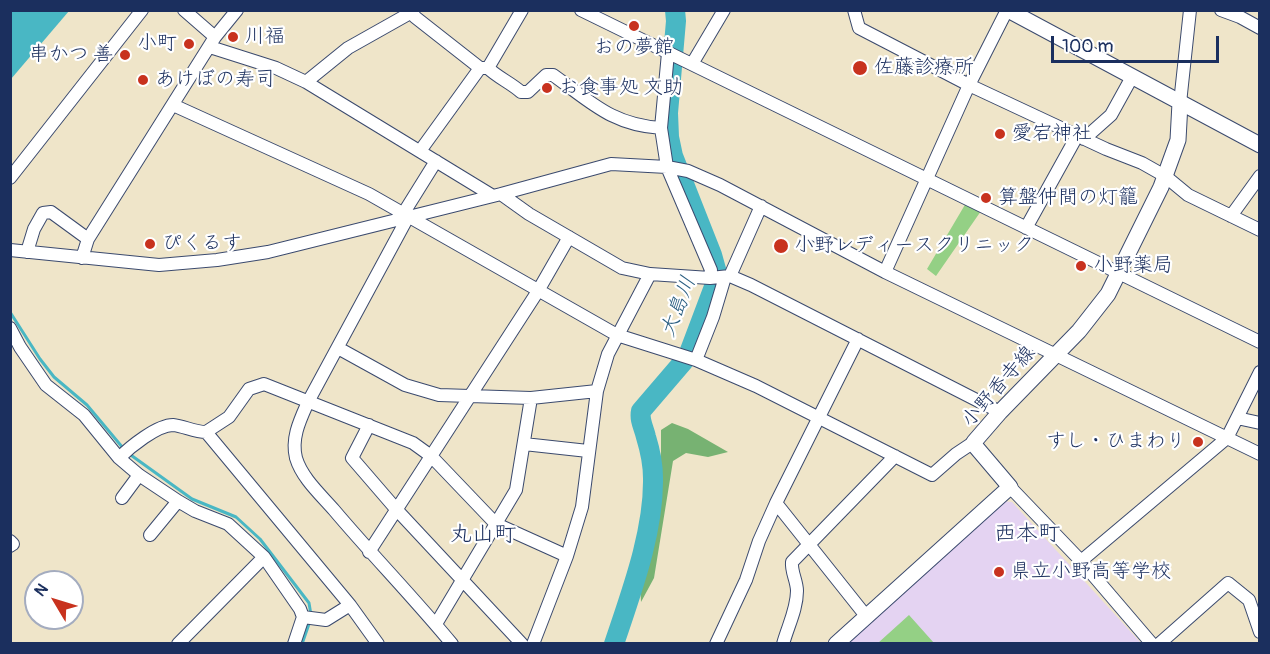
<!DOCTYPE html>
<meta charset="utf-8">
<style>
body{margin:0}
#map{position:relative;width:1270px;height:654px;overflow:hidden;background:#efe5c9;font-family:Pangolin,sans-serif}
canvas{display:block}
.frame{position:absolute;inset:0;border:12px solid #1b2f5e;pointer-events:none}
.north{position:absolute;left:24px;top:570px;width:60px;height:60px;box-sizing:border-box;background:#fff;border:2px solid #a4acbf;border-radius:50%;rotate:308deg;font-size:16px;font-weight:700;line-height:24px;text-align:center;color:#1b2f5e}
.north::after{content:'';display:block;margin:auto;width:21px;height:27px;background:#c8321e;clip-path:polygon(50% 0,100% 100%,50% 72%,0 100%)}
.scale{position:absolute;left:1051px;top:36px;width:168px;height:27px;box-sizing:border-box;border:3px solid #1b2f5e;border-top:0;padding-left:8px;font-size:18px;line-height:21px;white-space:nowrap;color:#1b2f5e;-webkit-text-stroke:4px #fff;paint-order:stroke}
</style>
<div id="map">
<canvas width="1270" height="654"></canvas>
<div class="frame"></div>
<div class="north">N</div>
<div class="scale">100 m</div>
</div>
<script>
const ctx = document.querySelector('canvas').getContext('2d');
ctx.lineJoin = 'round';
function paint(path, color) { ctx.fillStyle = color; ctx.fill(path, 'evenodd'); }
function stroke(path, color, width, dash) { ctx.strokeStyle = color; ctx.lineWidth = width; ctx.lineCap = dash ? 'butt' : 'round'; ctx.setLineDash(dash || []); ctx.stroke(path); }
function label(font, color, halo, rows, align = 'center') {
  ctx.font = font + ' Pangolin,"Klee One",sans-serif'; ctx.lineWidth = 4.5; ctx.setLineDash([]); ctx.textBaseline = 'middle'; ctx.strokeStyle = halo; ctx.fillStyle = color; for (const [text, x, y, turn = 0] of rows) {
    ctx.save(); ctx.translate(x, y); ctx.rotate((+turn || 0) * Math.PI / 180); ctx.textAlign = isNaN(turn) ? turn : align; if (halo) ctx.strokeText(text, 0, 0); ctx.fillText(text, 0, 0); ctx.restore();
  }
}
const built = new Path2D(`
 M1001 501 1012 502 1141 643 844 644Z`);
const green = new Path2D(`
 M966 203 981 211 936 276 927 269Z
 M909 615 934 643H878Z`);
const forest = new Path2D(`
 M672 423 688 429 728 452 708 457 686 453 673 461 654 578 641 602 640 583 653 532 661 452V430Z`);
const water = new Path2D(`
 M11 10 69 11 11 79 10 11Z`);
const stream = new Path2D(`
 M10 312 40 359 54 377 87 405 123 448
 M128 453 192 499 236 517 260 539 309 603 311 615
 M302 644 310 621`);
const river = new Path2D(`
 M614 644C631 593 654 532 653 478 653 465 650 450 646 437 644 428 639 420 641 411L683 362 689 353 715 284 717 273 712 255 673 156 669 137 668 113 676 21 675 10`);
const minor = new Path2D(`
 M184 10 215 37
 M411 10 415 17 480 68H488L522 10
 M581 10 1260 342
 M854 10 859 28 969 85 1106 149 1142 163 1165 176 1188 195 1260 230
 M1221 10 1240 17 1260 28
 M210 47 276 68 306 82 493 196
 M668 53 661 128 667 167 711 270 710 278
 M692 64 724 10
 M488 68C497 77 511 83 521 92H528L546 75H553C591 102 612 125 661 128
 M306 82 348 48 412 12
 M1180 103 1190 10
 M173 105 369 194 617 335 696 360 756 386 932 475 956 454 974 442
 M1084 139 1111 115 1132 77
 M420 151 480 68
 M10 178 142 10
 M501 194 529 214 622 268 650 274 710 278 730 276 751 285 1000 412
 M403 214 436 161
 M1231 216 1260 176
 M408 217 308 402C300 420 291 438 296 458 302 478 320 494 334 510 372 555 414 598 452 644
 M1026 228 1077 136
 M10 250 159 265 217 260 268 252 501 194 611 164 667 167 688 171 720 185 885 272 1260 454
 M27 252 34 229 43 213 51 212 88 239
 M82 258 88 239 215 37 237 10
 M885 272 969 85 1007 10
 M730 276 761 206
 M10 328 20 347 46 385 84 415 119 458 139 475 178 501 195 511 228 524 264 557 300 609 303 617 294 644
 M858 339 776 503 866 616
 M338 348 405 385 439 395 531 398 597 391
 M696 360 713 317 725 277
 M1237 418 1260 423
 M369 425 352 458 396 509 522 644
 M206 432 350 605 378 644
 M524 444 588 451
 M119 458C130 447 157 425 173 425 184 426 194 432 206 432L229 417 249 389 264 384 413 443 431 456 496 524 567 556
 M1010 487 1081 561 1152 644
 M122 498 139 475
 M150 535 178 501
 M10 541 13 544 10 546
 M369 552 538 291 569 237
 M1081 561 1227 438 1260 372
 M303 617 326 620 350 605
 M436 624 516 490 531 398
 M178 644 264 557
 M533 644 567 556 582 507 597 391 608 354 650 274
 M716 644 746 580 759 541 776 503
 M783 644C788 626 797 609 797 591 797 581 791 572 792 562L895 456
 M1159 644 1228 583 1249 600 1260 632`);
const major = new Path2D(`
 M1008 10 1260 145
 M836 644 1010 487 976 447 974 442 1000 412 1079 331 1108 294 1161 187 1178 140 1180 103`);
const markers = [
 [634,26,6,"#c8321e"],
 [233,37,6,"#c8321e"],
 [189,44,6,"#c8321e"],
 [125,55,6,"#c8321e"],
 [860,68,8,"#c8321e"],
 [143,80,6,"#c8321e"],
 [547,88,6,"#c8321e"],
 [1000,134,6,"#c8321e"],
 [986,198,6,"#c8321e"],
 [150,244,6,"#c8321e"],
 [781,246,8,"#c8321e"],
 [1081,266,6,"#c8321e"],
 [1198,442,6,"#c8321e"],
 [999,572,6,"#c8321e"]
];
const poiNames = [
 ["川福",245,37],
 ["小町",177,44,"right"],
 ["おの夢館",634,48,"center"],
 ["串かつ 善",113,55,"right"],
 ["佐藤診療所",874,68],
 ["あけぼの寿司",155,80],
 ["お食事処 文助",559,88],
 ["愛宕神社",1012,134],
 ["算盤仲間の灯籠",998,198],
 ["ぴくるす",162,244],
 ["小野レディースクリニック",794,246],
 ["小野薬局",1093,266],
 ["すし・ひまわり",1186,442,"right"],
 ["県立小野高等学校",1011,572]
];
const streetNames = [
 ["小野香寺線",999,387,-49]
];
const waterNames = [
 ["大島川",679,307,-69]
];
const quarterNames = [
 ["西本町",1027,534],
 ["丸山町",483,535]
];
paint(built, '#e4d3f2');
paint(green, '#94d085');
paint(forest, '#77b272');
paint(water, '#49b7c4');
stroke(stream, '#49b7c4', 3);
stroke(river, '#49b7c4', 20);
stroke(minor, '#3b4a6e', 14);
stroke(major, '#3b4a6e', 17);
stroke(minor, '#fff', 12);
stroke(major, '#fff', 15);
for (const [x, y, r, color] of markers) { const dot = new Path2D(); dot.arc(x, y, r, 0, 2 * Math.PI); ctx.fillStyle = color; ctx.fill(dot); stroke(dot, '#fff', 2); }
label('20px', '#1b2f5e', '#fff', poiNames, 'left');
label('20px', '#1b2f5e', '#fff', streetNames);
label('italic 21px', '#2b5f82', '#fff', waterNames);
label('22px', '#1b2f5e', '#fff', quarterNames);
</script>
